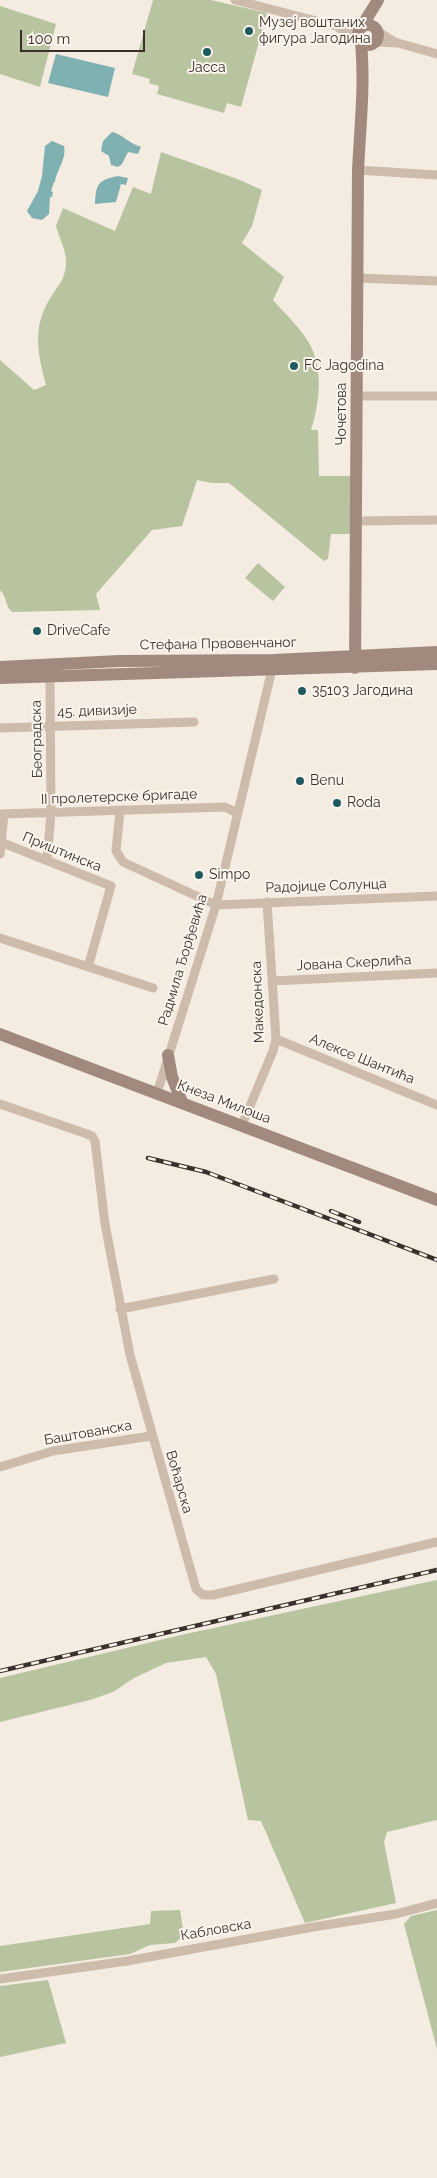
<!DOCTYPE html>
<meta charset="utf-8">
<style>
body{margin:0}
#map{position:relative;width:437px;height:2178px;overflow:hidden;background:#f4ebe1;font-family:Raleway,sans-serif}
canvas{display:block}
.scale{position:absolute;left:20px;top:30px;width:125px;height:22px;box-sizing:border-box;border:2px solid #3b302b;border-top:0;padding-left:6px;font-size:15px;line-height:18px;white-space:nowrap;color:#3b302b;-webkit-text-stroke:4px #fbf5ee;paint-order:stroke}
</style>
<div id="map">
<canvas width="437" height="2178"></canvas>
<div class="scale">100 m</div>
</div>
<script>
const ctx = document.querySelector('canvas').getContext('2d');
ctx.lineJoin = 'round';
function paint(path, color) { ctx.fillStyle = color; ctx.fill(path, 'evenodd'); }
function stroke(path, color, width, dash) { ctx.strokeStyle = color; ctx.lineWidth = width; ctx.lineCap = dash ? 'butt' : 'round'; ctx.setLineDash(dash || []); ctx.stroke(path); }
function label(font, color, halo, rows, align = 'center') {
  ctx.font = font + ' Raleway,sans-serif'; ctx.lineWidth = 4; ctx.setLineDash([]); ctx.textBaseline = 'middle'; ctx.strokeStyle = halo; ctx.fillStyle = color; for (const [text, x, y, turn = 0] of rows) {
    ctx.save(); ctx.translate(x, y); ctx.rotate((+turn || 0) * Math.PI / 180); ctx.textAlign = isNaN(turn) ? turn : align; if (halo) ctx.strokeText(text, 0, 0); ctx.fillText(text, 0, 0); ctx.restore();
  }
}
const green = new Path2D(`
 M153 0H211L267 13 241 107 227 103 224 113 157 94 159 86 149 83 150 79 132 74Z
 M0 6 56 24 40 87 0 74Z
 M161 152 240 180 262 190 252 226 242 243 284 277 273 300C286 315 304 331 312 349 323 373 319 406 311 430H318L319 476H353V534H331L328 559 324 561 229 483H212L197 480 182 526 152 530 96 594 100 610 12 612C5 606 7 597 0 590V360L34 390 46 385C38 354 32 329 49 300 58 285 65 281 66 263 67 252 59 237 56 226L63 208 115 231 133 187 151 194Z
 M258 563 285 587 273 601 245 578Z
 M437 1580V1820L387 1832 384 1842 396 1903 305 1923 261 1821 248 1820 216 1674 206 1657 166 1663 134 1678 113 1692 90 1700 0 1722V1678L181 1635Z
 M180 1910 183 1930 180 1939 175 1943 150 1945 130 1954 0 1972V1946L150 1924 151 1911Z
 M437 1910V2049L404 1924 411 1916Z
 M48 1980 66 2043 0 2057V1986Z`);
const water = new Path2D(`
 M56 54 115 68 108 97 48 83Z
 M112 132C122 134 130 144 141 147L138 154 128 152 122 164 118 167 111 165 109 156 101 151 103 141Z
 M52 141 64 146C67 159 56 171 55 182H54L51 191 53 192 52 197H50L49 214 42 220 32 218 27 211 38 191 42 176 45 146Z
 M118 176 128 178 126 185 121 184 116 202 95 204C96 184 98 180 118 176Z`);
const street = new Path2D(`
 M235 0 336 26 360 28
 M339 28 358 39
 M377 31 395 42
 M375 42 398 43 437 54
 M358 170 437 175
 M357 278 437 281
 M357 396H437
 M356 521 437 520
 M0 728 194 722
 M120 811 116 851 123 862 216 905 437 896
 M0 814 225 807 237 813
 M3 843 111 886 88 967
 M0 854 4 814
 M47 860 51 813 50 677
 M0 938 153 988
 M272 981 437 973
 M276 1039 437 1105
 M157 1093 216 905 273 665
 M0 1104 87 1134 92 1136 95 1141 105 1224 130 1355 196 1589 203 1595H213L437 1542
 M242 1125 273 1051 276 1039 267 902
 M120 1309 274 1279
 M0 1467 53 1451 151 1436
 M0 1979 127 1961 313 1927 396 1914 437 1903`);
const secondary = new Path2D(`
 M358 35a10 10 0 1 1 20 0a10 10 0 1 1-20 0Z
 M362 26 378 0
 M0 667 119 661 274 660 437 652
 M355 668 358 170C360 129 365 84 361 43
 M0 678 437 664
 M0 1034 437 1200
 M168 1055 172 1077 182 1102`);
const rail = new Path2D(`
 M148 1158 206 1172 437 1260
 M331 1211 359 1222
 M0 1671 437 1570`);
const markers = [
 [249,31,5,"#1f5a5e"],
 [207,52,5,"#1f5a5e"],
 [294,366,5,"#1f5a5e"],
 [37,631,5,"#1f5a5e"],
 [302,691,5,"#1f5a5e"],
 [300,781,5,"#1f5a5e"],
 [337,803,5,"#1f5a5e"],
 [199,875,5,"#1f5a5e"]
];
const poiNames = [
 ["Музеј воштаних",259,23],
 ["фигура Јагодина",259,39],
 ["Јасса",207,68,"center"],
 ["FC Jagodina",304,366],
 ["DriveCafe",47,631],
 ["35103 Јагодина",312,691],
 ["Benu",310,781],
 ["Roda",347,803],
 ["Simpo",209,875]
];
const streetNames = [
 ["Чочетова",342,414,-90],
 ["Стефана Првовенчаног",218,644,-1],
 ["45. дивизије",97,711,-2],
 ["Београдска",37,739,-91],
 ["II пролетерске бригаде",119,797,-2],
 ["Приштинска",62,852,22],
 ["Радојице Солунца",326,886,-2],
 ["Радмила Ђорђевића",183,960,-73],
 ["Јована Скерлића",354,963,-3],
 ["Македонска",258,1002,-92],
 ["Алексе Шантића",362,1059,22],
 ["Кнеза Милоша",224,1102,21],
 ["Баштованска",88,1433,-10],
 ["Воћарска",179,1482,74],
 ["Кабловска",216,1930,-10]
];
paint(green, '#b8c4a0');
paint(water, '#7fb0b2');
stroke(street, '#cdbbac', 9);
stroke(secondary, '#a18a7d', 12);
stroke(rail, '#3b302b', 4.5);
stroke(rail, '#fbf5ee', 2.5, [8]);
for (const [x, y, r, color] of markers) { const dot = new Path2D(); dot.arc(x, y, r, 0, 2 * Math.PI); ctx.fillStyle = color; ctx.fill(dot); stroke(dot, '#fbf5ee', 2); }
label('14px', '#3b302b', '#fbf5ee', poiNames, 'left');
label('14px', '#3b302b', '#fbf5ee', streetNames);
</script>
